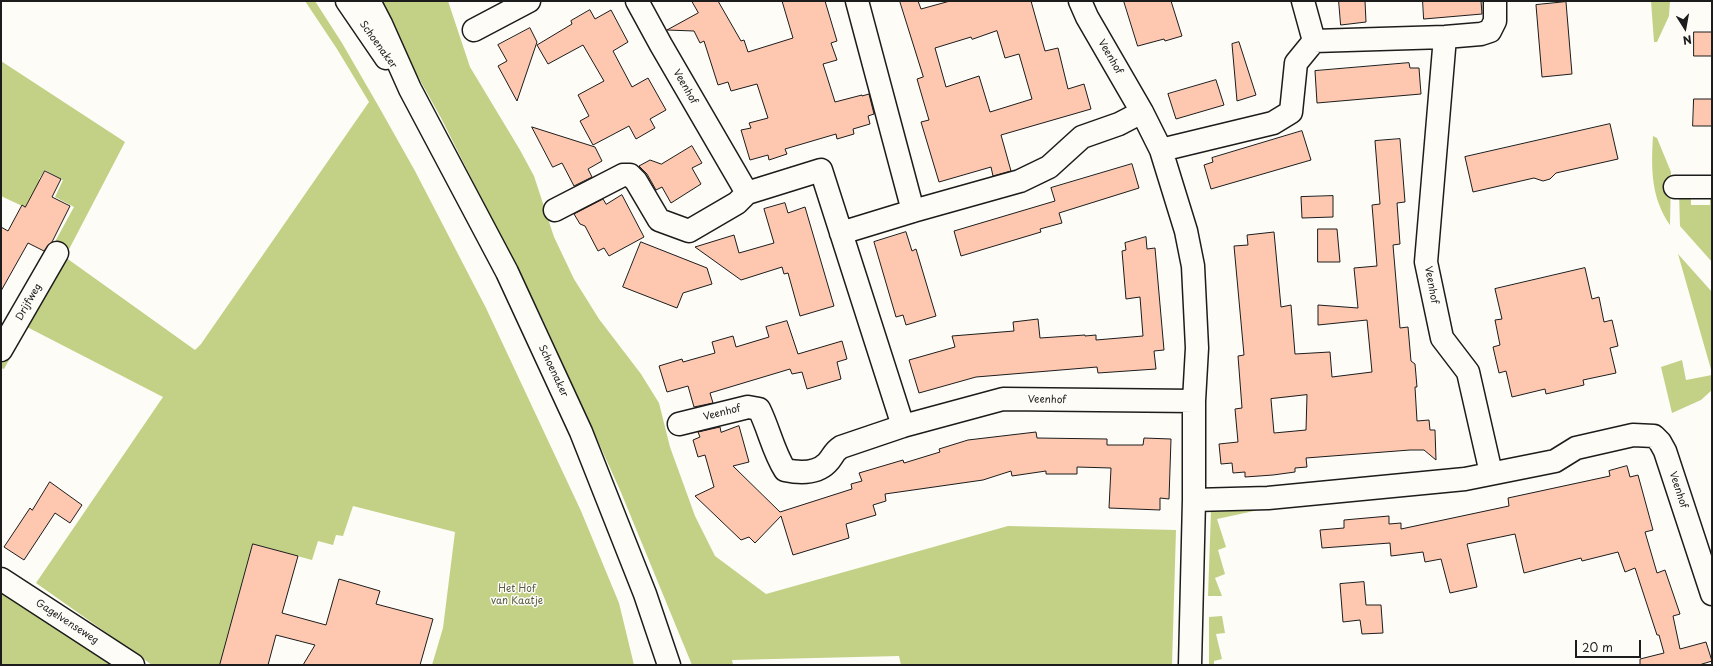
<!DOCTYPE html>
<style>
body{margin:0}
#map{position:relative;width:1713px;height:666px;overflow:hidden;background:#fdfcf7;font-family:"Playpen Sans",sans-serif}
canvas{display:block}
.frame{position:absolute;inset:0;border:2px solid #1c1c1c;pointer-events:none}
.north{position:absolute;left:1665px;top:8px;width:40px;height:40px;-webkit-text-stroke:3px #fdfcf7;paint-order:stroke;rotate:169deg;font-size:11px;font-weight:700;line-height:16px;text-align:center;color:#1c1c1c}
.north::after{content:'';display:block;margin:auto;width:14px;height:18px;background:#1c1c1c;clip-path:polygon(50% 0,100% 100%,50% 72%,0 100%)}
.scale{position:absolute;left:1575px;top:640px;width:66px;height:18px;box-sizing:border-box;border:2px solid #1c1c1c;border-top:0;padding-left:5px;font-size:12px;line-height:14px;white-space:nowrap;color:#1c1c1c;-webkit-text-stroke:3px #fdfcf7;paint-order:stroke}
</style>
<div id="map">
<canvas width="1713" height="666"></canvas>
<div class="frame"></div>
<div class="north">N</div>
<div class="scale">20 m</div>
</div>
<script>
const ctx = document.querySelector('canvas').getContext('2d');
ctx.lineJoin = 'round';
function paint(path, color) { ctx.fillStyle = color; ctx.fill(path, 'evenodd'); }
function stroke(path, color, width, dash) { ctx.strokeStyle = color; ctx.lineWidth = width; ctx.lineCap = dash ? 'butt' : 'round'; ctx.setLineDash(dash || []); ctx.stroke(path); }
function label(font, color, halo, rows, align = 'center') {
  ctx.font = font + ' "Playpen Sans",sans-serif'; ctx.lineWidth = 3; ctx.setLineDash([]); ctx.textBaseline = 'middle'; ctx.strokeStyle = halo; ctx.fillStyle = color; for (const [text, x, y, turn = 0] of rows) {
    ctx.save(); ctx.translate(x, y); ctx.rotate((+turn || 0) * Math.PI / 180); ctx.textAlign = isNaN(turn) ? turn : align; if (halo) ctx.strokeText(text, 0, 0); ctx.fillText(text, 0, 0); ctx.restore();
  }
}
const green = new Path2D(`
 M305 1H315L342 43 379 107 415 171 486 308 581 511 619 603 634 665H432L443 628 455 532 353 506 343 536 336 535 333 545 318 541 312 560 253 544 220 665H152L36 583 163 397 27 327 4 369 1 368V362L41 293 51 249 74 207 55 197 63 180 45 170 39 179 52 186 37 213 1 196V61L125 142 65 257 195 350 201 344 369 102 337 49Z
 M376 1H448L470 67 520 150 534 176 554 237 574 279 599 319 641 374 659 403 670 447 695 516 715 556 766 594 1008 526 1176 530 1172 665H901L899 656 732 660 733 665H692L620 490 543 320 441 118Z
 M1651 1H1670L1669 16 1657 42H1654Z
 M1653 136 1657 138 1671 172 1670 225C1651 198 1651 169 1653 136Z
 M1679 192H1691V205H1710V194H1712V262L1680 226Z
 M1678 254 1712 292V373Z
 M1682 360 1686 380 1712 375V390L1701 400 1672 413 1661 367Z
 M1268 505V508L1217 519 1226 547 1218 550 1225 574 1215 578 1222 596H1208L1211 511Z
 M1 588 115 665H1Z
 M1222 616 1225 633 1216 634 1222 659 1214 661V665H1209V617Z`);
const building = new Path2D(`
 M692 1H718L741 41 744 40 748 52 793 38 782 1H825L837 41 831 43 837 60 823 64 835 102 862 95V96L869 94 874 114 868 116 870 124 853 129 854 134 837 139 836 134 785 149 787 154 769 160 768 155 750 160 741 130 751 128 749 123 768 118 757 84 731 91 728 82 718 85 704 41 700 43 694 31 667 30 698 13Z
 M900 1H918L921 9 950 1H1031L1045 51 1058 48 1068 89 1084 84 1091 109 1001 135 1011 171 993 176 991 167 939 182 921 122 929 120 917 79 923 77ZM997 31 1005 58 1019 54 1032 99 990 112 979 76 946 87 935 48 971 37 972 39Z
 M1124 1H1171L1182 36 1165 41 1164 39 1138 46Z
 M1339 1H1365L1366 22 1341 25Z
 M1423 1H1481L1482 14 1424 19Z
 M1566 2 1572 74 1542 77 1536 5Z
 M590 10 595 19 611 10 628 42 613 51 632 87 648 78 666 110 650 119 655 128 636 139 629 126 593 145 580 121 589 116 578 95 604 81 583 45 548 64 537 45 572 24 571 21Z
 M530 28 537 42 517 101 498 66 507 61 498 45Z
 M1694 32H1712V56H1694Z
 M1239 42 1256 95 1237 101 1232 44Z
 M1409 63 1410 68H1419L1421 94 1317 103 1315 71Z
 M1216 80 1224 105 1176 119 1168 94Z
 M1694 99H1712V126H1693Z
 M1610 124 1618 159 1556 173 1550 179 1543 181 1534 178 1473 192 1465 157Z
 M532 127 595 147 602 161 588 169 592 177 574 186 562 163 553 167Z
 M1302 131 1311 160 1211 189 1204 165 1213 162 1212 158Z
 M1400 139 1405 202 1397 203 1400 244 1393 245 1400 328 1408 327 1411 361 1415 364 1417 387H1415L1417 421 1429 420 1430 430H1435L1436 460 1424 450H1410L1306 458 1307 467 1295 468V472L1273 475 1245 477V472L1233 473 1232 463 1221 464 1219 444 1238 442 1235 409 1242 408 1238 356 1244 355 1234 246 1248 245 1247 235 1274 232 1281 307 1291 305 1295 354 1330 352 1332 377 1372 372 1367 320 1318 325V305L1358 308 1354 268 1377 266 1372 205 1380 204 1375 141ZM1307 395 1306 430 1274 433 1271 399Z
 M692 146 702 163 692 168 701 184 671 203 662 187 656 190 647 174 639 166 650 160 661 164Z
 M1132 164 1139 188 1059 213 1062 223 1040 229 1041 232 961 256 954 231 1055 201 1051 188Z
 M45 171 61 179 52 197 70 206 52 242 44 251 28 243 1 291V227L8 231 22 205 25 207Z
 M622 195 644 237 609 256 604 248 598 251 585 226 580 224 574 214 603 199 606 204Z
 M1333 196V217L1302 218 1301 197Z
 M785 203 788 213 805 207 834 306 800 316 788 273 784 274 782 267 741 280 695 247 734 235 739 253 774 243 764 209Z
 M1318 229H1337L1340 262H1318Z
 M906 232 912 251 916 249 936 316 906 325 903 315 896 317 874 242Z
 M1146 237 1147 249 1155 248 1164 350 1154 351 1156 369 1098 373 1097 367 976 377 919 393 909 360 955 347 952 336 1014 331 1013 322 1038 319 1040 338 1085 335V336L1096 335V340L1143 336 1140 297 1126 299 1122 251 1126 250 1125 243Z
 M641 242 707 268 712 284 683 293 677 308 623 287Z
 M1585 268 1592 299 1599 297 1604 322 1612 320 1618 346 1610 348 1616 373 1583 380 1584 385 1546 394 1545 389 1512 397 1506 371 1499 373 1493 347 1500 345 1495 320 1502 319 1495 289Z
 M787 321 798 354 842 341 847 359 837 362 841 379 807 389 802 372 792 374 790 369 710 393 713 403 694 407 688 386 667 392 659 366 682 359 683 362 715 353 712 342 733 336 736 347 769 337 766 327Z
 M739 426 749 462 733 466 780 512 852 489 851 484 862 481 859 473 903 460 904 463 940 452 939 449 968 440 1036 432 1037 438 1107 439V445H1143L1144 438 1171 439 1169 499 1160 498V510L1109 508 1111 468 1077 467V474H1046V471L1012 476 1011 471 983 480 885 494 886 501 873 505 876 515 846 524 849 538 793 555 781 516 755 543 749 537 741 540 695 496 714 487 705 455 698 457 693 440 700 437 698 432 720 427 721 432Z
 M1627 466 1630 477 1638 475 1653 530 1645 532 1657 573 1665 570 1680 614 1673 616 1680 649 1706 642 1712 661 1699 665H1640V659L1664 653 1659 635H1657L1635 568 1625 572 1618 552 1582 561 1581 558 1524 573 1515 534 1467 544 1477 587 1450 593 1441 559 1425 562 1423 552 1391 556 1390 543 1322 548 1320 530 1344 528V520L1389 516V524L1401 523V529L1509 506 1508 498 1610 476 1609 471Z
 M50 482 82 505 70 523 55 513 24 560 4 547 30 508 32 510Z
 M253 544 298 556 282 613 326 625 339 579 380 591 376 604 433 619 420 665H303L315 645 276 635 268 665H220Z
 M1364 582 1366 605H1381L1383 633 1362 634 1360 620 1343 622 1340 584Z`);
const minor = new Path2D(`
 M637 1 661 45 747 193
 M857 1 913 211
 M1080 1 1087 17 1142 112 1161 150 1186 231 1193 266 1197 348 1194 401V500L1190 665
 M1303 1 1314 41
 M474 30 529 1
 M1445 37 1426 262 1442 338 1468 372 1491 473
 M1161 150 1273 123 1291 112 1296 63 1314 41 1445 37 1481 34 1490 31 1495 21V1
 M1675 187H1712
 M555 210 623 175H630L636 181 659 220 689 231 737 203 747 193 821 170 903 426
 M841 233 913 211 1020 181 1049 167 1082 137 1119 124 1142 112
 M1 350 57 253
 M679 424 748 407 759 409C769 429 773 451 785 470 799 473 816 474 827 463 833 457 833 452 841 447L903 426 1003 399 1194 401
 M1194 500 1268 498 1465 479 1555 461 1576 448 1633 435 1654 436 1660 442 1665 451 1712 594
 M1 579 133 665`);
const major = new Path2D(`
 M347 1 386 58
 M369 1 381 24 410 89 507 272 581 432 645 594 669 665`);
const streetNames = [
 ["Schoenaker",378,45,54],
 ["Veenhof",1110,57,60],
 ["Veenhof",685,87,60],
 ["Veenhof",1431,285,80],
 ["Drijfweg",29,302,-60],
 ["Schoenaker",553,371,65],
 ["Veenhof",1047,400,1],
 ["Veenhof",722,413,-14],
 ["Veenhof",1678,490,72],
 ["Gagelvenseweg",67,622,33]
];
const parkNames = [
 ["Het Hof",517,589],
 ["van Kaatje",517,601]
];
paint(green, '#c2d186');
paint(building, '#fec8b0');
stroke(building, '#1c1c1c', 1);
stroke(minor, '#1c1c1c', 25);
stroke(major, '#1c1c1c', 25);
stroke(minor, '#fdfcf7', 22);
stroke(major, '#fdfcf7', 22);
label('10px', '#1c1c1c', '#fdfcf7', streetNames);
label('10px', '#565b41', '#fdfcf7', parkNames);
</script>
